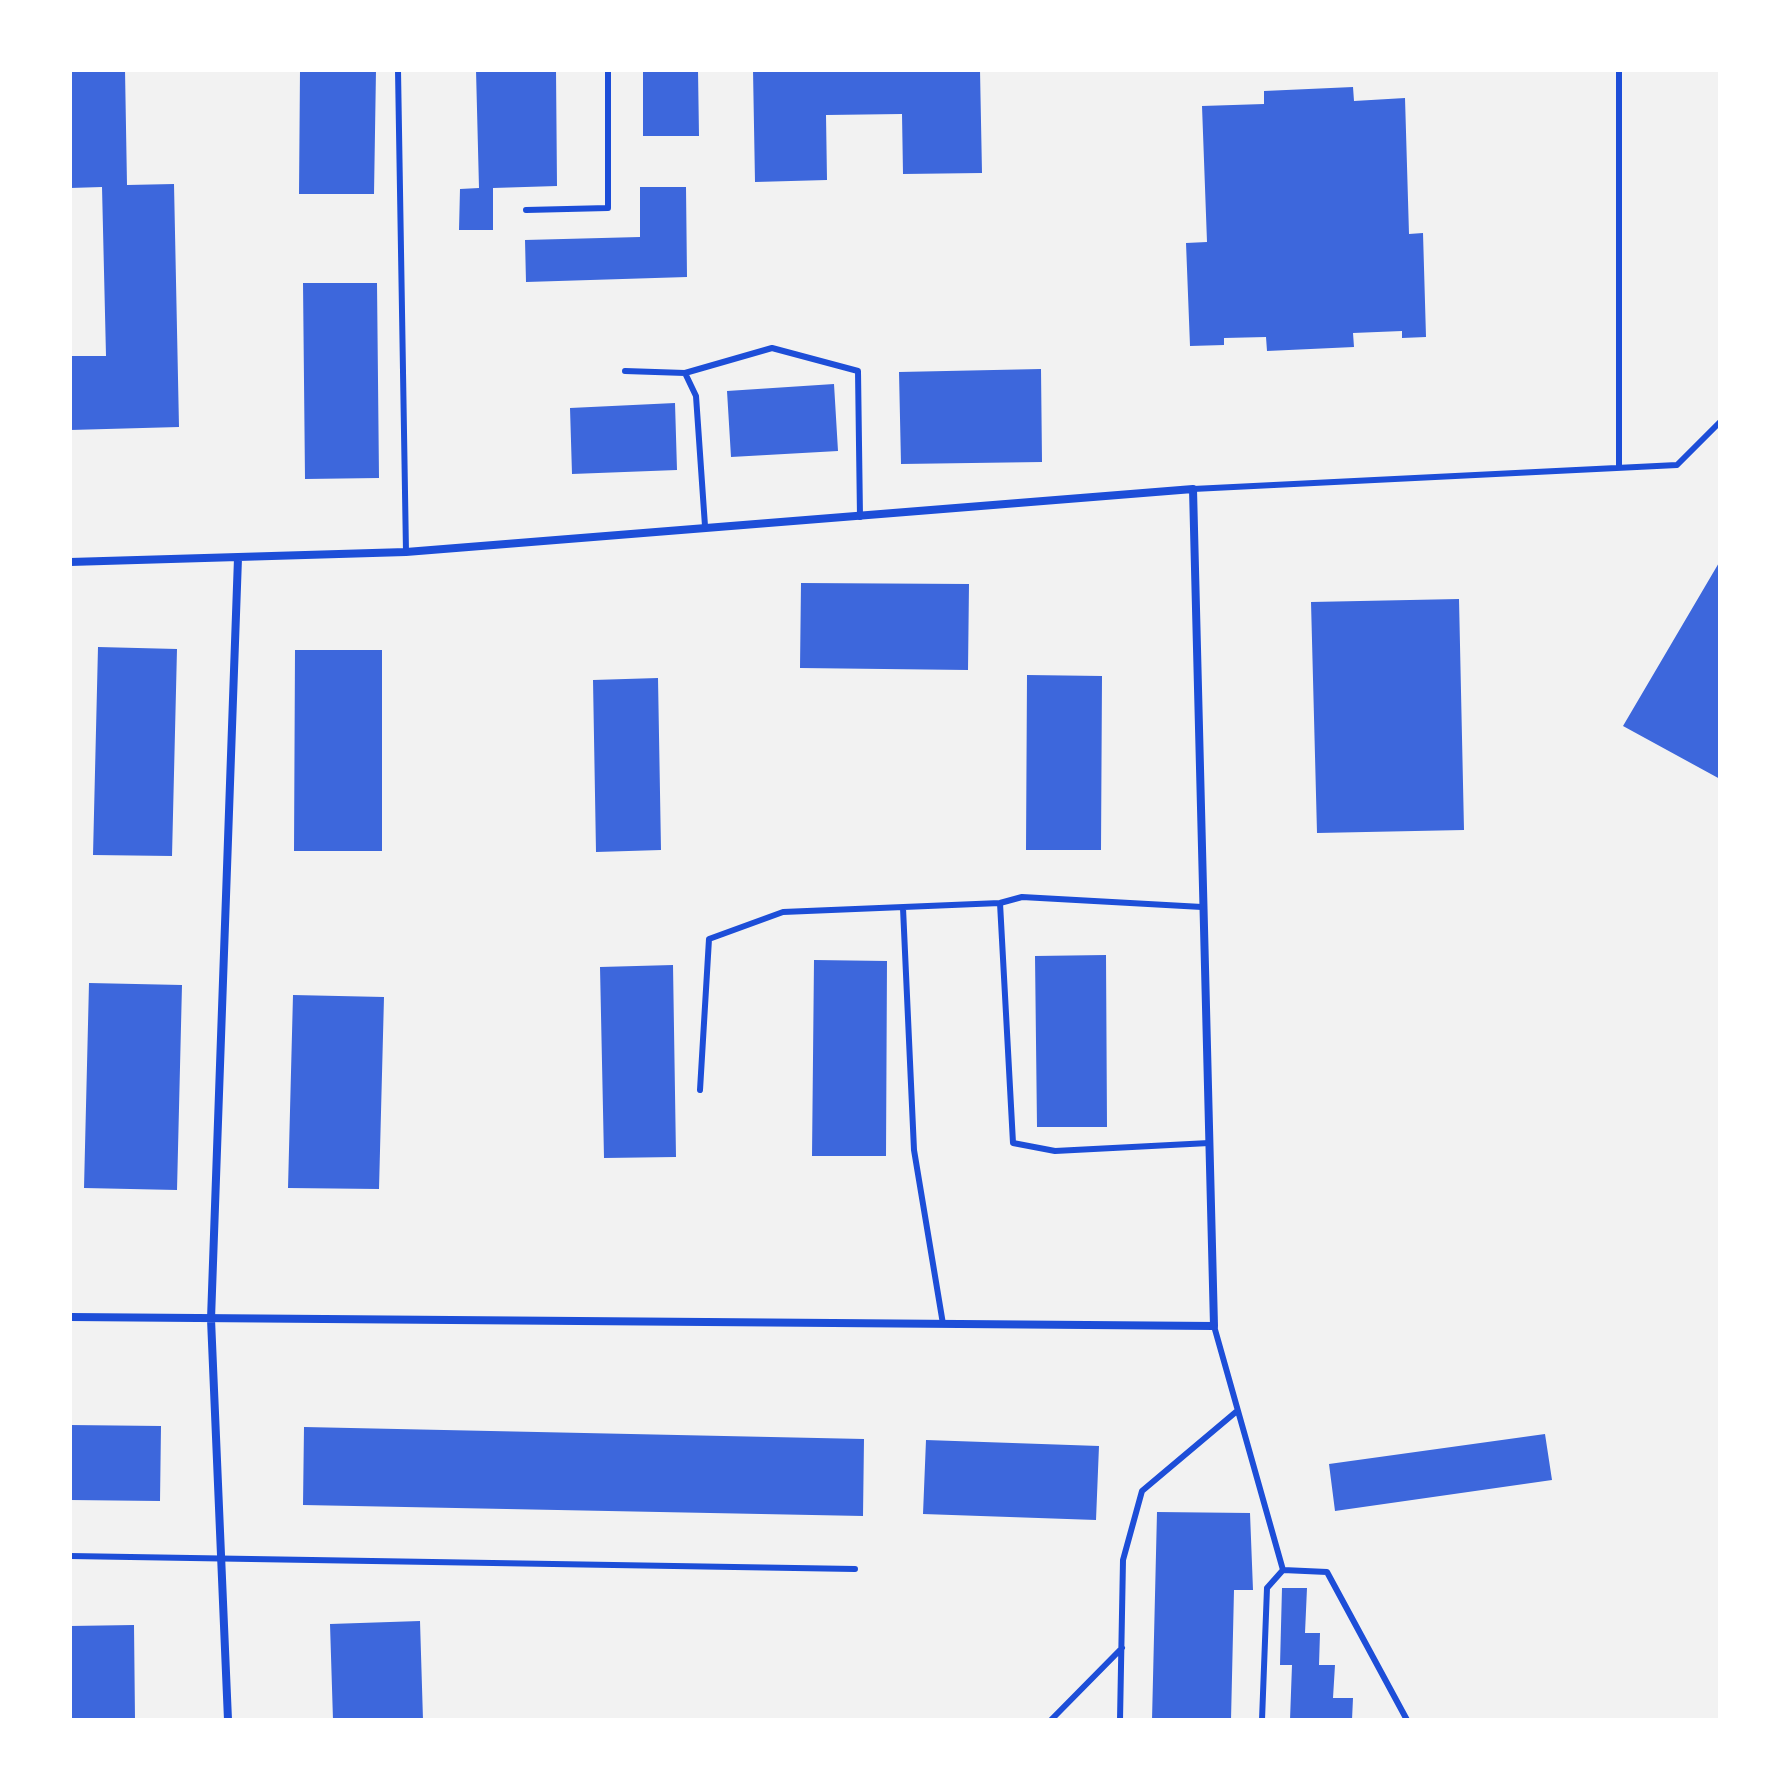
<!DOCTYPE html>
<style>
body{margin:0}
#map{position:relative;width:1790px;height:1790px;overflow:hidden;background:#f2f2f2;font-family:Ubuntu,sans-serif}
canvas{display:block}
.frame{position:absolute;inset:0;border:72px solid #fff;pointer-events:none}
</style>
<div id="map">
<canvas width="1790" height="1790"></canvas>
<div class="frame"></div>
</div>
<script>
const ctx = document.querySelector('canvas').getContext('2d');
ctx.lineJoin = 'round';
function paint(path, color) { ctx.fillStyle = color; ctx.fill(path, 'evenodd'); }
function stroke(path, color, width, dash) { ctx.strokeStyle = color; ctx.lineWidth = width; ctx.lineCap = dash ? 'butt' : 'round'; ctx.setLineDash(dash || []); ctx.stroke(path); }
const building = new Path2D(`
 M70 70H125L127 185 174 184 179 427 70 430V356H106L102 187 70 188Z
 M300 70H376L374 194H299Z
 M476 70H556L557 186 493 188V230H459L460 189 479 188Z
 M643 70H698L699 136H643Z
 M753 70H980L982 173 903 174 902 114 826 115 827 180 755 182Z
 M1353 87 1354 101 1405 98 1409 234 1423 233 1426 337 1402 338V331L1353 333 1354 347 1267 351 1266 337 1224 338V345L1190 346 1186 243 1207 242 1202 106 1264 104V91Z
 M640 187H686L687 277 526 282 525 240 640 237Z
 M303 283H377L379 478 305 479Z
 M1041 369 1042 462 901 464 899 372Z
 M834 384 838 451 731 457 727 391Z
 M675 403 677 470 572 474 570 408Z
 M1720 561V779L1623 726Z
 M801 583 969 584 968 670 800 668Z
 M1459 599 1464 830 1317 833 1311 602Z
 M98 647 177 649 172 856 93 855Z
 M295 650H382V851H294Z
 M1027 675 1102 676 1101 850H1026Z
 M658 678 661 850 596 852 593 680Z
 M1106 955 1107 1127H1037L1035 956Z
 M814 960 887 961 886 1156H812Z
 M673 965 676 1157 604 1158 600 967Z
 M89 983 182 985 177 1190 84 1188Z
 M293 995 384 997 379 1189 288 1188Z
 M70 1425 161 1426 160 1501 70 1500Z
 M304 1427 864 1439 863 1516 303 1505Z
 M1545 1434 1552 1480 1335 1511 1329 1464Z
 M926 1440 1099 1446 1096 1520 923 1514Z
 M1157 1512 1250 1513 1253 1590H1234L1231 1720H1152Z
 M1282 1588H1307L1305 1633H1320L1319 1665H1335L1333 1698H1353L1352 1720H1290L1292 1665H1280Z
 M420 1621 423 1720H333L330 1624Z
 M134 1625 135 1720H70V1626Z`);
const service = new Path2D(`
 M398 70 406 552
 M526 210 608 208V70
 M625 371 685 373 696 396 705 526
 M685 373 772 348 858 371 860 517
 M1619 467V70
 M1193 489 1677 465 1720 422
 M1000 903 1013 1143 1055 1151 1209 1143
 M903 908 914 1150 943 1324
 M700 1090 709 939 783 912 1000 903 1022 897 1202 907
 M1214 1326 1283 1570 1327 1572 1407 1720
 M70 1556 855 1569
 M1051 1720 1122 1648
 M1120 1720 1123 1560 1142 1491 1237 1411
 M1262 1720 1267 1588 1283 1570`);
const minor = new Path2D(`
 M70 562 406 552 1193 489 1214 1326 70 1317
 M228 1720 211 1319 238 558`);
paint(building, '#3d67dc');
stroke(service, '#1d4ed8', 6);
stroke(minor, '#1d4ed8', 8);
</script>
